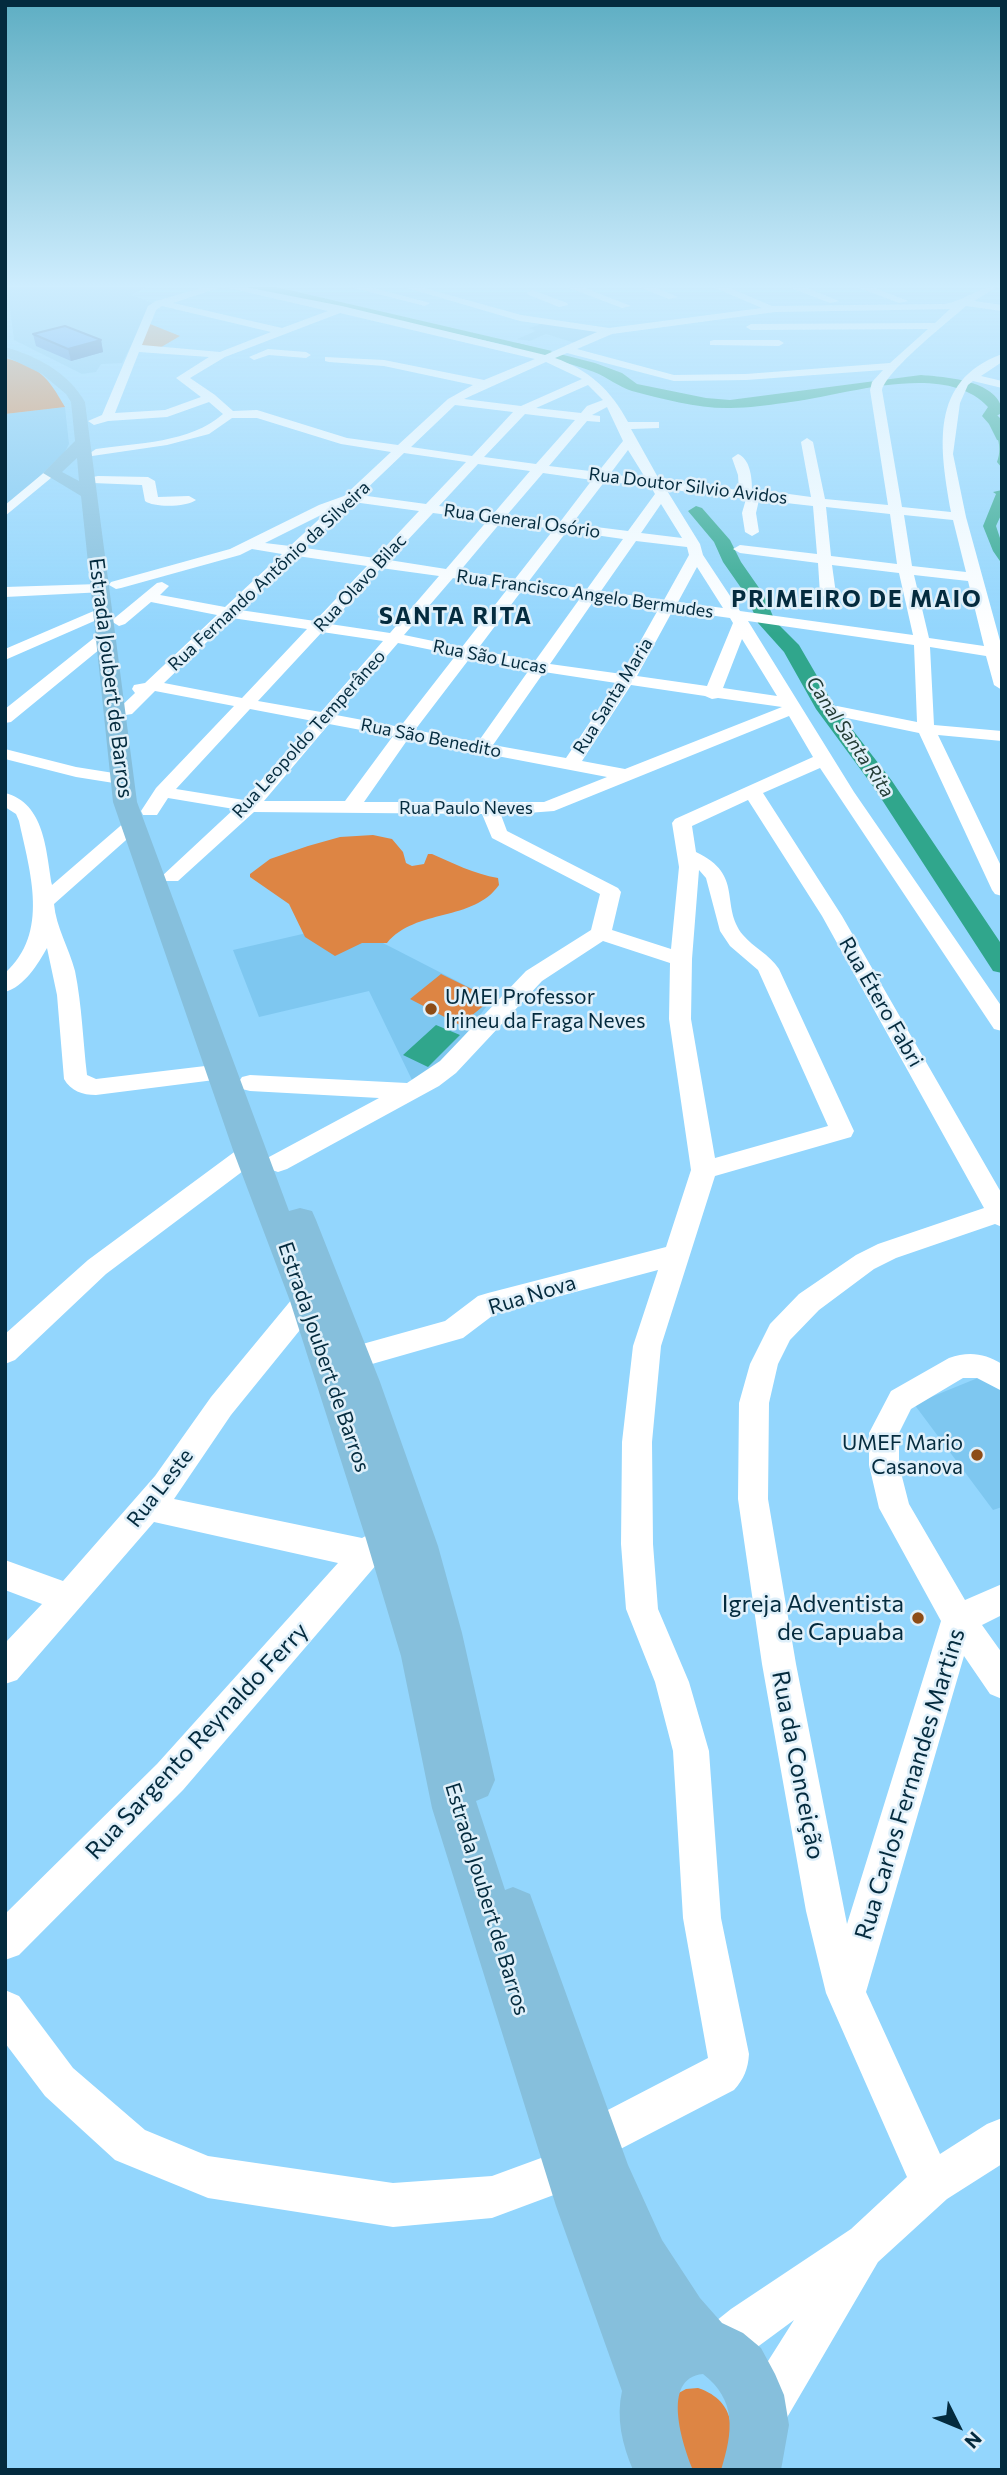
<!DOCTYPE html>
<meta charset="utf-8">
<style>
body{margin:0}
#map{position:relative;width:1007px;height:2475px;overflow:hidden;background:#93d6fd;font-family:Commissioner,sans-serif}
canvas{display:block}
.frame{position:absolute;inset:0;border:7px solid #042b3e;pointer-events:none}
.north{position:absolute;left:923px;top:2391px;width:70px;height:70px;-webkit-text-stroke:5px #e0f0fa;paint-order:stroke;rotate:133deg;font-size:19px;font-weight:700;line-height:28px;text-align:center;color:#042b3e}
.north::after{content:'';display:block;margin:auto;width:24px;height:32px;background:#042b3e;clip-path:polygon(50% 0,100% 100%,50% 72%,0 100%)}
</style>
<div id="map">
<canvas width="1007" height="2475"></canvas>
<div class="frame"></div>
<div class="north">N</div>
</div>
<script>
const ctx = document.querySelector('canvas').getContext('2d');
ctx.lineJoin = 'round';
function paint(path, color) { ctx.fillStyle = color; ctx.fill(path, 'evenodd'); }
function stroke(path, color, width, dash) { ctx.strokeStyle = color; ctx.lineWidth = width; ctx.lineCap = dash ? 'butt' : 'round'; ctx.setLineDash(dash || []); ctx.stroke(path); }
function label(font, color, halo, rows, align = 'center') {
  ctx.font = font + ' Commissioner,sans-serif'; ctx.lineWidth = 5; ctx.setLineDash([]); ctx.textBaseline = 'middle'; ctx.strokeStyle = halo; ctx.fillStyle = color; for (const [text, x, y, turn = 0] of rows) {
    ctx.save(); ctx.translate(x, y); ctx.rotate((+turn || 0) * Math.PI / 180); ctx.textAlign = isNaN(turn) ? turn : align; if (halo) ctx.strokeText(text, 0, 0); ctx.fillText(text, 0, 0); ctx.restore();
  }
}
const built = new Path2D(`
 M7 287H146L131 295 153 303 122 363 101 364 96 372 82 374 14 340Z
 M544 323 600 331 575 343 546 334 530 341 517 339 536 331 529 328Z
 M65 407 69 444 65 452 5 509V414Z
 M346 924 492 999 448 1058 412 1080 369 991 259 1017 233 950Z
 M990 1373 1002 1387V1507L993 1510 914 1404Z`);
const green = new Path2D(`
 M150 324 180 336 158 349 139 347Z
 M5 358C41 368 47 376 65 407L5 414Z
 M373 835 392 839 403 852 406 863 412 866 424 864 428 854H432C453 863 474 874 498 878L499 885C473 922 416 908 387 943H362L335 956 305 937 289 904 250 877V874L270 859 308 846 340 837Z
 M441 974 492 999 460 1025 410 999Z
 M698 2388C739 2402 733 2435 728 2470H670L675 2395 686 2389Z`);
const water = new Path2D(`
 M246 287H276L552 351 545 354Z
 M987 395 993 396 998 401 1002 413 996 416 1002 420V468L997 462C1004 445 995 427 983 414L991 411 985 398Z
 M1002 490V513L996 526 1002 544V564L993 551 983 526 996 494 993 492Z
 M436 1025 460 1035 428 1067 403 1055Z`);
const river = new Path2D(`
 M517 343 595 363 622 373 637 384 706 398 730 400 921 375C945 377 996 380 1002 409L997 415 1002 420V441L997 440 989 424 982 416 988 407C944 359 841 397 784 403 767 405 749 408 731 408 700 409 663 399 632 391 619 387 607 377 594 372 568 362 540 357 512 350L511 347Z
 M696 506 702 508 730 540 741 562 764 595 775 621 799 645 835 707 892 781 1002 945V973L993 971 875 789 816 709 784 652 758 623 746 595 723 562 714 542 688 511Z`);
const minor = new Path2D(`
 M205 287H221L173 303 282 328 328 311 225 287H245L342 306 545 355 597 332 520 321 404 287H420L521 315 609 328 762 308 713 287H727L772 306 945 304C964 301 978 287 997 287L974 301 1002 305V311L966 306C948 322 887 370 882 390L902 507 951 512C940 449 928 381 1002 354V362L981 376 1002 381V388L973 381 968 385 960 403 953 454 966 517 1002 648V690L994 685 986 656 930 647 934 725 1002 731V741L938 735 1002 868V896L995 894 992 890 919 733 837 716 828 711 837 706 917 722 914 645 748 621 854 792 1002 1007V1031L994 1029 820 768 763 793 842 916 1002 1194V1227L995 1224 896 1258 874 1269 819 1310 790 1340 778 1364 769 1403 768 1499 796 1664 847 1924 941 1621 879 1508 869 1465V1433L891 1391 949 1358C968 1351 985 1353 1002 1364V1391L977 1378H963L911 1409 899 1433V1465L909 1504 965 1600 1002 1584V1615L982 1625 1002 1653V1699L990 1694 964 1656 866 1992 940 2154 987 2124 1002 2118V2164L947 2199 878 2262 778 2433 761 2439 744 2433 738 2416 744 2399 794 2320 733 2365 717 2372 701 2365 694 2349 701 2333 731 2309 851 2229 907 2177 826 1993 806 1911 762 1664 738 1499 739 1403 750 1364 770 1324 799 1294 856 1255 878 1244 984 1208 822 916 748 800 692 826 696 852C745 875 719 905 743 935 754 948 769 954 779 969L854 1131 851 1137 715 1176 661 1346 652 1442 653 1544 658 1609 689 1682 709 1751 721 1918 749 2054C748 2069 744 2079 734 2090L607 2156 589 2161 592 2168 586 2183 492 2218 393 2227 208 2198 115 2160 45 2096 5 2043V1990L19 1996 73 2068 145 2130 208 2156 393 2183 492 2176 571 2147 574 2148 571 2141 577 2126 708 2058 683 1918 673 1751 655 1682 626 1609 621 1544 622 1442 633 1346 658 1270 496 1313 463 1338 351 1370 341 1366 337 1358 341 1350 445 1321 478 1296 488 1293 666 1247 691 1170 669 1019 670 963 603 941 542 981 456 1073 439 1086 287 1169 278 1172 269 1169 266 1163 269 1157 379 1098 250 1091 242 1089 238 1083 242 1077 250 1075 407 1083 440 1061 526 971 591 930 600 894 492 838 482 814 254 812 178 881H164L161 877 234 809 168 798 157 815H143L141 811 156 788 234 706 155 691 132 714 126 715 117 710 135 693 132 689 134 685 145 683 217 615 151 602 125 624 119 626 111 621 157 583 162 582 169 586 160 595 225 607 282 554 252 549 240 555 121 588 116 589 109 585 111 582 230 549 319 505 344 496 391 452 341 444 257 418H232L209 434 167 445 92 456 90 453 96 449C136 443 191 443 223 414L209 402 167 417 108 421 94 425 88 421 102 415 148 306 156 301ZM162 306 271 332 220 352 142 345 156 310ZM950 309 935 323 751 324 746 327 751 330 928 329 890 363 746 374 674 375 577 349 612 334 775 312ZM340 313 535 359 484 380 384 360 325 357V361L329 362 384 366 473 385 448 399 398 445 347 438 257 410 233 411 215 395 190 378 225 357ZM139 352 209 357 176 378 201 397 165 410 115 413ZM567 353 674 381 746 380 883 370 872 382 870 390 888 505 825 499 813 442 807 438 801 442 811 497 752 489C752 477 750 459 738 454L732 458 738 475 739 490 660 481 631 429 659 428V422H628C611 390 589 370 555 358ZM546 362 582 379 521 406 464 399ZM588 385 603 400 587 406 581 413 536 408ZM455 405 513 412 472 456 411 447ZM607 407 623 441 598 472 549 466 587 421 600 422V416L592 415ZM525 414 575 420 536 464 484 457ZM628 450 646 479 610 474ZM404 453 466 462 426 504 360 495ZM478 464 530 471 494 513 439 506ZM543 473 592 480 560 522 507 515ZM605 481 651 487 655 494 628 531 572 524ZM666 489 746 499 742 513 745 532 752 536 759 532 756 513 759 500 813 506 817 554 740 545 733 549 740 553 818 563 820 594 828 599 836 594 832 565 899 573 913 635 740 611 703 555 700 544ZM353 502 419 511 375 558 305 548ZM661 504 682 538 641 533ZM826 507 890 514 897 564 831 556ZM327 512 290 546 265 543ZM433 513 488 520 446 569 389 560ZM904 515 953 520 966 572 912 566ZM501 522 554 529 515 579 460 571ZM567 531 623 539 587 589 529 581ZM636 541 687 547 689 555 664 600 601 591ZM297 556 367 566 315 621 240 610ZM697 567 723 608 678 602ZM381 568 439 576 390 633 330 624ZM914 575 968 581 984 646 929 638ZM453 578 509 587 462 647 404 635ZM523 589 581 597 535 661 477 650ZM595 599 659 608 622 674 550 664ZM673 610 730 618 733 623 707 686 637 676ZM232 618 307 629 242 698 164 683ZM322 632 383 641 321 712 258 701ZM742 639 777 696 723 688ZM398 643 456 655 400 727 336 715ZM470 658 529 670 478 742 415 730ZM544 672 616 683 566 758 493 745ZM631 685 705 696 712 699 718 698 782 707 625 769 582 761ZM250 709 313 721 244 800 176 789ZM789 716 813 757 675 819 672 823 679 867 671 949 612 930 621 892 618 888 507 831 501 815 554 811ZM329 724 393 736 345 801H264ZM408 739 607 777 544 802H364ZM699 870 706 878 720 931 730 946 758 970 828 1126 715 1158 691 1019 692 959Z
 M351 287H369L430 303 425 306Z
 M567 287H582L631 306 622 308Z
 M639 287H654L678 297 669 299Z
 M789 287H804L839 301 830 303Z
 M857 287H872L908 301 899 303Z
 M532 290 567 303 568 305 559 307 529 295 527 293Z
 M714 340H779L784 343 779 346 710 345V341Z
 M268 349 306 352 311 355 306 358 269 355 254 360 249 357Z
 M52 466 58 470 57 473 5 516V505Z
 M98 476 148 477 155 481 158 497 189 496 196 500C187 507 154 508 145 501L142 485 93 483V477Z
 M99 584 104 586 107 589 104 592 5 597V587Z
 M103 607 108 609 111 612 108 615 5 660V649Z
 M105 632 113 637 111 640 11 722 5 723V709L99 634Z
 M5 749 76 767 120 774 129 779 120 784 76 777 5 759Z
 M5 793C45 803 46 851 52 885L126 821H140L143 825 54 904C56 927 69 948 75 971 82 1006 83 1041 87 1075L96 1079 222 1064 230 1066 234 1072 230 1078 96 1095C82 1095 71 1091 64 1079L57 995 47 948C38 964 24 987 5 992V973C50 933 30 872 19 821L16 814 5 807Z
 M250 1144 259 1147 262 1153 259 1159 106 1274 15 1360 5 1364V1334L88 1260 241 1147Z
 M307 1290 317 1293 321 1301 317 1309 231 1415 174 1499 362 1538 386 1525 397 1529 402 1539 397 1549 377 1564 183 1790 19 1955 5 1960V1914L157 1764 338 1563 154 1522 17 1680 5 1684V1643L42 1604 5 1590V1560L63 1581 155 1476 211 1397 297 1293Z`);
const major = new Path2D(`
 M5 347C37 356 69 373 85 402L137 802 289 1211 300 1208 312 1211 316 1220 380 1382 438 1546 462 1633 495 1780 488 1796 476 1801 505 1890 513 1887 530 1894 628 2165 662 2240 700 2298 722 2323 743 2333 761 2348 775 2374 784 2395 789 2425 781 2470H721C733 2432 737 2400 703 2374 660 2378 683 2446 693 2470H633C622 2444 616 2418 622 2391L556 2206 432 1808 401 1656 366 1539 290 1301 234 1153 113 802 81 496 43 473 75 441 71 402 66 394 42 374 5 356ZM77 458 79 481 62 472Z`);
const wall = new Path2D(`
 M33 334 101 340 103 352 71 361 36 346Z`);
const shadedWall = new Path2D(`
 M101 340 103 352 71 361 68 349Z`);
const building = new Path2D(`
 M65 326 101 340 68 349 33 334Z`);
const markers = [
 [431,1009,7,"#8d4c17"],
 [977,1455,7,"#8d4c17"],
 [918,1618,7,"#8d4c17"]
];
const farStreetnames = [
 ["Rua Doutor Silvio Avidos",688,486,7],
 ["Rua General Osório",522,521,8],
 ["Rua Fernando Antônio da Silveira",269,576,-43],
 ["Rua Olavo Bilac",360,583,-47],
 ["Rua Francisco Angelo Bermudes",585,594,8],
 ["Rua São Lucas",490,657,11],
 ["Rua Santa Maria",613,696,-58],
 ["Rua Leopoldo Temperâneo",309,734,-48],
 ["Rua São Benedito",431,738,11],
 ["Rua Paulo Neves",466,808]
];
const farWaternames = [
 ["Canal Santa Rita",850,737,56]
];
const streetNames = [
 ["Estrada Joubert de Barros",111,678,83],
 ["Rua Étero Fabri",881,1002,60],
 ["Rua Nova",532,1295,-17],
 ["Estrada Joubert de Barros",324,1357,71],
 ["Rua Leste",160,1488,-52],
 ["Estrada Joubert de Barros",487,1899,73]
];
const poiNames = [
 ["UMEI Professor",445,997],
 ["Irineu da Fraga Neves",445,1021],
 ["UMEF Mario",963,1443,"right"],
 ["Casanova",963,1467,"right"]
];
const farDistrictnames = [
 ["PRIMEIRO DE MAIO",857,599],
 ["SANTA RITA",456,616]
];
const nearPoinames = [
 ["Igreja Adventista",904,1604],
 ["de Capuaba",904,1632]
];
const nearStreetnames = [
 ["Rua Sargento Reynaldo Ferry",197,1741,-47],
 ["Rua da Conceição",798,1765,79],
 ["Rua Carlos Fernandes Martins",910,1784,-73]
];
paint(built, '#7ec7f0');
paint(green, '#dd8544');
paint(water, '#30a68c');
paint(river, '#30a68c');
paint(minor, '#fff');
paint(major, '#86bfdc');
paint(wall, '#4e86cc');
paint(shadedWall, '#406da6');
paint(building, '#5b9ced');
stroke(building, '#406da6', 2);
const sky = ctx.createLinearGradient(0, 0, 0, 634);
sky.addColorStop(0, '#5eaec3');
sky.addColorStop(0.45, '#ceedfe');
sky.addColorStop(1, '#ceedfe00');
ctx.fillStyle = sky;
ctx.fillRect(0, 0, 1007, 634);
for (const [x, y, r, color] of markers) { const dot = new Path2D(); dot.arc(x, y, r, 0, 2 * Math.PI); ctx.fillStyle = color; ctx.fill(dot); stroke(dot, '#e0f0fa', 2.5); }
label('18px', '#042b3e', '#e0f0fa', farStreetnames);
label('italic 19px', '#233c35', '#e0f0fa', farWaternames);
label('21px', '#042b3e', '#e0f0fa', streetNames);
label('21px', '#042b3e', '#e0f0fa', poiNames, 'left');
ctx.letterSpacing = '2px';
label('bold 23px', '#042b3e', '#e0f0fa', farDistrictnames);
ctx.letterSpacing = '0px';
label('24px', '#042b3e', '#e0f0fa', nearPoinames, 'right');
label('24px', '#042b3e', '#e0f0fa', nearStreetnames);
</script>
